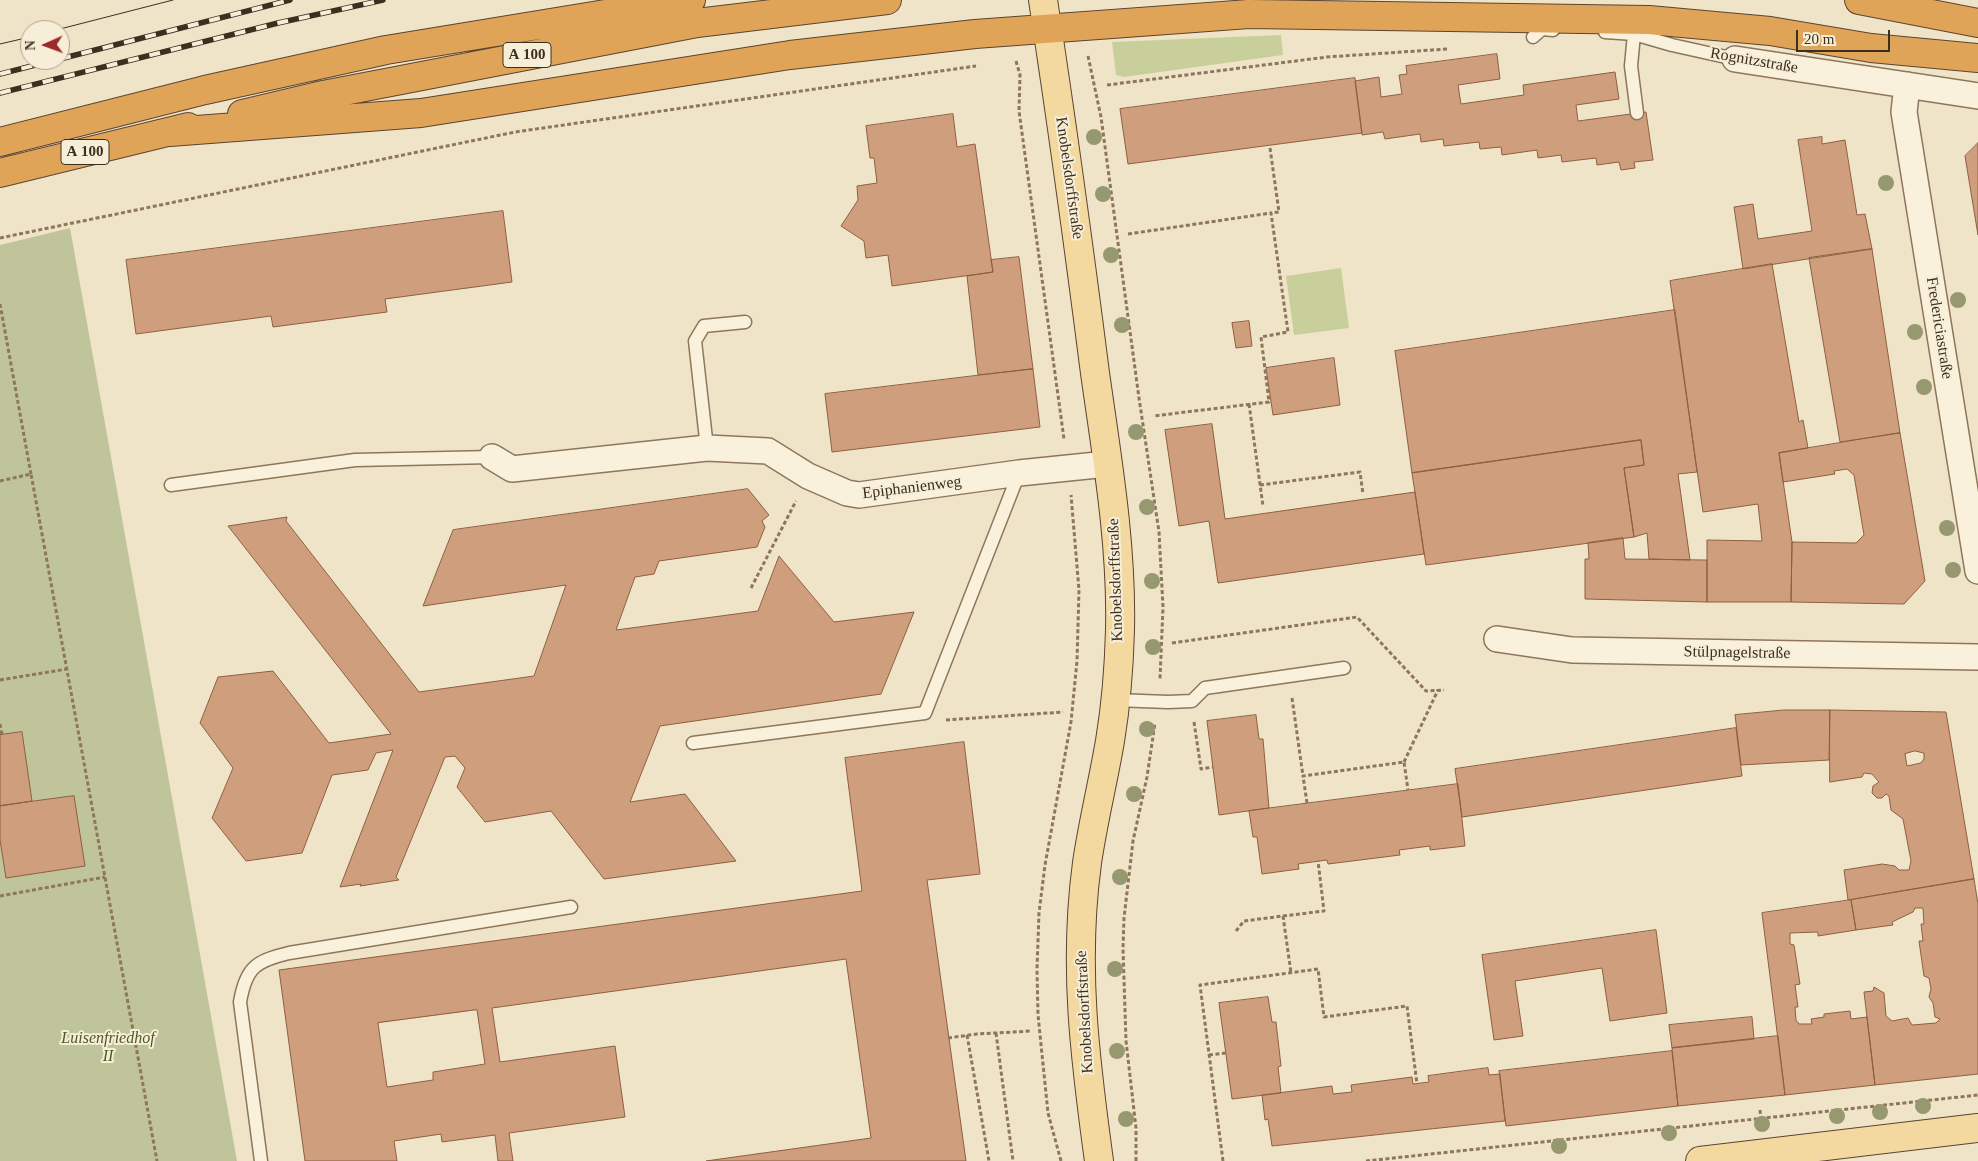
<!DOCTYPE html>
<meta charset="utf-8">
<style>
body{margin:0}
#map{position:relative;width:1978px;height:1161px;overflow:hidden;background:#f0e4c8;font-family:"Times New Roman",serif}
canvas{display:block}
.north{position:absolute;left:20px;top:20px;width:50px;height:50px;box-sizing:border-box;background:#f7eed8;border:1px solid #ada18e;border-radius:50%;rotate:268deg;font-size:14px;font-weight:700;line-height:20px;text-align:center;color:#3d2e20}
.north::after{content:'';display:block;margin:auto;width:18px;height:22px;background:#9e2a2b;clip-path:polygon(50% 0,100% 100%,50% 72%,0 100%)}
.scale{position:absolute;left:1796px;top:30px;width:94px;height:22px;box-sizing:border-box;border:2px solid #3d2e20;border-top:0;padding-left:6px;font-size:15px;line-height:18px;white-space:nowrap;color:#3d2e20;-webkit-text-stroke:4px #f7eed8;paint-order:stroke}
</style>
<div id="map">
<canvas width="1978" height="1161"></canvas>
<div class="north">N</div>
<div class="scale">20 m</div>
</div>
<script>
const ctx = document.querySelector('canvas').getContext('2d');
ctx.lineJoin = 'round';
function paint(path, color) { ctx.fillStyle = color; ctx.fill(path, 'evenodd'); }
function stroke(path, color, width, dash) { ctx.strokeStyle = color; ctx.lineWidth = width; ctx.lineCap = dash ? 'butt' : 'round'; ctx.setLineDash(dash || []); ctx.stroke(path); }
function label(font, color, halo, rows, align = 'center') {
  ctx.font = font + ' "Times New Roman",serif'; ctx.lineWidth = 4; ctx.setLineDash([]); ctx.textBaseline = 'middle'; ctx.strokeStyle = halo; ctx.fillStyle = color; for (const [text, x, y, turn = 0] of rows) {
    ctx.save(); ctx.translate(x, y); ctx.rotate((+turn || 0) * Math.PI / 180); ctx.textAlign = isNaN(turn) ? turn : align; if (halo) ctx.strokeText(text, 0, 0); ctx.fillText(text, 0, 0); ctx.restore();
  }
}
const green = new Path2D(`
 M1281 35 1283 55 1124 77 1116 75 1112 42Z
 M1341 268 1349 328 1294 335 1286 276Z`);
const cemetery = new Path2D(`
 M70 228 237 1161H0V245Z`);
const building = new Path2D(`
 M1497 54 1500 79 1458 85 1461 104 1524 95 1523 85 1615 72 1619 99 1576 105 1578 121 1646 112 1653 160 1634 162 1635 168 1621 170 1619 162 1597 165 1596 158 1562 162 1561 155 1538 158 1537 150 1502 155 1501 147 1480 149 1479 142 1444 146 1443 139 1421 142 1420 134 1385 139 1383 132 1362 135 1355 81 1379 77 1381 97 1402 94 1399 75 1407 74 1406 66Z
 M1355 78 1362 133 1128 164 1120 109Z
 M953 114 957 147 975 144 993 272 892 286 888 255 866 258 864 241 841 226 858 200 857 186 877 183 874 158H870L866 126Z
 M1822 137V144L1845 140 1857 215 1865 214 1872 249 1743 269 1734 207 1753 204 1758 239 1812 231 1798 140Z
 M1978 143V235L1965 156Z
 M503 211 512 282 385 299 387 312 273 327 271 316 136 334 126 260Z
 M1872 249 1900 433 1840 442 1809 258Z
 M1019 257 1033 369 978 375 967 276 993 272 991 260Z
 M1772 264 1799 422 1803 420 1808 448 1779 453 1792 542 1791 602H1707V540L1762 541 1758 504 1703 512 1670 281Z
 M1675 310 1697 472 1678 474 1690 560 1649 559 1647 533 1634 537 1624 468 1644 465 1641 440 1412 473 1395 351Z
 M1249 321 1252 346 1236 348 1232 323Z
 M1334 358 1340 405 1273 415 1266 368Z
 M1033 369 1040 427 832 452 825 394Z
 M1212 424 1225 519 1415 492 1424 554 1218 583 1209 521 1179 526 1165 430Z
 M1900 433 1925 581 1904 604 1791 602 1792 542 1856 543 1864 535 1854 475 1847 469 1834 471 1835 474 1783 482 1779 453Z
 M1641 440 1644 465 1624 468 1634 537 1426 565 1412 473Z
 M748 489 769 515 762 521 765 527 757 547 659 561 654 574 635 577 616 630 758 611 779 556 834 622 914 612 881 694 660 726 630 802 685 794 736 861 604 879 551 811 485 822 457 787 465 768 455 756 445 757 396 877 399 880 360 886 361 884 340 887 393 750 376 753 368 770 332 775 302 853 246 861 212 818 233 768 200 723 218 677 273 671 329 743 391 734 228 526 287 517 286 521 419 692 534 676 566 585 423 606 453 530Z
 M1623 538 1625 559 1707 560V602L1585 599V559H1589L1588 543Z
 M1784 710H1830L1829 760 1741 765 1735 715Z
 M1830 710 1946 712 1974 879 1848 900 1844 870 1882 864 1895 866 1899 870H1909L1911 861 1903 819 1891 810 1889 796 1886 794 1882 798H1877L1872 793 1873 786 1879 782 1872 774 1864 773 1862 777 1830 782ZM1915 751 1924 753V759L1921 763 1907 766 1905 754Z
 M1256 715 1259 739H1263L1269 808 1219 815 1207 721Z
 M1736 728 1742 776 1462 817 1455 769Z
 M22 732 32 801 0 806V735Z
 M964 742 980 874 927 880 966 1161H706L871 1138 846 959 492 1008 500 1062 615 1046 625 1117 509 1133 513 1161H498L495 1135 442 1142 441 1134 394 1141 397 1161H305L279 970 862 891 845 758ZM477 1010 485 1064 433 1072V1080L387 1087 378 1023Z
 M1458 784 1465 846 1430 850V846L1399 850 1400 855 1328 864 1327 860 1298 864 1299 869 1262 874 1257 837H1253L1249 811Z
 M74 796 85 866 6 878 0 840V806Z
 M1974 879 1978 904V1074L1875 1085 1864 992 1873 991 1874 987 1884 993 1886 1016 1892 1021 1908 1018 1912 1025 1936 1023 1940 1019 1935 1017 1933 1003 1929 997 1931 989 1929 978 1924 976 1919 941H1923L1921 924H1924L1923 908H1915L1913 912 1892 922 1893 925 1856 930 1851 900Z
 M1851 900 1856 930 1818 936V932L1790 933V944L1794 945 1800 984 1795 985 1798 1007H1795L1796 1020 1799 1024H1812L1811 1019 1824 1017V1014L1850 1011 1851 1019 1867 1017 1875 1085 1785 1095 1762 913Z
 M1656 930 1667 1013 1610 1021 1602 968 1515 981 1523 1036 1494 1040 1482 955Z
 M1268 997 1272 1022H1276L1281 1066 1278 1067 1281 1093 1232 1099 1219 1003Z
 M1752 1017 1754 1039 1672 1048 1669 1025Z
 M1778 1036 1785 1095 1678 1106 1672 1048Z
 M1672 1051 1678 1106 1506 1126 1499 1071Z
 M1488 1068 1489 1075 1500 1074 1505 1121 1272 1146 1268 1119 1265 1120 1262 1095 1332 1086 1333 1094 1352 1092 1351 1085 1412 1077 1413 1084 1429 1082 1428 1076Z`);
const path = new Path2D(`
 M1088 56 1101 117 1139 398 1159 532 1163 607 1160 679
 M1016 61 1020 75 1019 111 1064 439
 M1107 85 1327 57 1447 49
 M1270 148 1279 212 1271 213
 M1128 234 1271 213 1288 332 1261 337 1269 402 1153 416
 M0 238 515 132 976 66
 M0 304 31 474
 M1249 404 1263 506
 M0 481 31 474 157 1161
 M1260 485 1360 472 1363 494
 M751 588 796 501
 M1172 643 1357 617 1426 691 1444 690
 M0 680 67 669
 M1292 698 1303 776
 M946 720 1063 712
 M1194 722 1201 769 1213 767
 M0 724 2 735
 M1404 762 1438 690
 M1307 803 1303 776 1404 762 1408 790
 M0 896 105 877
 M1283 916 1324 911 1318 861
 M1236 931 1244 921 1283 916 1291 973
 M996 1033 1013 1161
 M967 1035 989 1161
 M948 1038 977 1034 1031 1031
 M1209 1055 1226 1053
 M1760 1110 1761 1121
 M1061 1161 1048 1113 1038 1015 1037 969 1039 913 1045 865 1071 722 1077 661 1079 590 1071 495
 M1136 1161V1128L1126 1041 1123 949 1124 918 1133 841 1147 777 1155 723
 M1223 1161 1200 985 1318 969 1324 1017 1407 1006 1417 1084
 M1366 1161 1978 1095`);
const lane = new Path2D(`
 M1605 32 1634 34 1672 45 1735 59
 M1634 34 1631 66 1637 113
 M1533 37 1542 29 1553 30
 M707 448 695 341 704 326 745 322
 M171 485 355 460 492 457
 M1115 700 1168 702 1192 701 1205 688 1344 668
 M693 743 925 713 1019 473
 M261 1161 240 1002C246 967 256 961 289 953L571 907`);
const street = new Path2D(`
 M1735 59 1978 96
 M1907 85 1904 112 1978 571
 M492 457 512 469 707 448 768 451 808 476 847 493 859 495 1019 473 1107 464
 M1497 639 1572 650 1978 657`);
const primary = new Path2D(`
 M1043 0C1062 124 1079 248 1095 373 1107 458 1122 544 1120 630 1119 667 1116 705 1110 741 1103 782 1093 822 1087 863 1073 966 1085 1059 1099 1161
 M1700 1161 1978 1128`);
const highway = new Path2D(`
 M1859 0 1978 23
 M242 114 318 96 697 23 887 0
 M170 132 421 113 790 55 975 34 1249 14 1649 20 1770 31 1871 48 1978 58
 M0 142 205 90 386 50 691 0
 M0 173 188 127`);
const tram = new Path2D(`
 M56 30 173 0
 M0 44 30 37`);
const rail = new Path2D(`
 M60 59 290 0
 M0 74 55 60
 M0 93 278 23 383 0`);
const trees = [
 [1094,137],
 [1886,183],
 [1103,194],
 [1111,255],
 [1958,300],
 [1122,325],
 [1915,332],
 [1924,387],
 [1136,432],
 [1147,507],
 [1947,528],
 [1953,570],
 [1152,581],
 [1153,647],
 [1147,729],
 [1134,794],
 [1120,877],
 [1115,969],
 [1117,1051],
 [1923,1106],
 [1880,1112],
 [1837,1116],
 [1126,1119],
 [1762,1124],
 [1669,1133],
 [1559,1146]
];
const shields = [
 [527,55,48],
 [85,152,48]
];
const shieldNames = [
 ["A 100",527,55],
 ["A 100",85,152]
];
const streetNames = [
 ["Rognitzstraße",1754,61,10],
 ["Knobelsdorffstraße",1069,178,82],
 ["Fredericiastraße",1939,328,81],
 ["Epiphanienweg",912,488,-7],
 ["Knobelsdorffstraße",1116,580,-92],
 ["Stülpnagelstraße",1737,653,1],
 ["Knobelsdorffstraße",1085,1012,-93]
];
const parkNames = [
 ["Luisenfriedhof",108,1039],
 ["II",108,1057]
];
paint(green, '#c9cf9b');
paint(cemetery, '#bfc49a');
paint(building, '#cf9f7d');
stroke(building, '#8d5f41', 1);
stroke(lane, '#8d765c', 15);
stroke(street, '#8d765c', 28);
stroke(primary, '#5b4430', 30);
stroke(highway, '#5b4430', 30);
stroke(path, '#8d765c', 3, [4, 2.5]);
stroke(lane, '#faf1dc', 12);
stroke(street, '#faf1dc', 25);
stroke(primary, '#f3d9a0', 28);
stroke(highway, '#e0a458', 28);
stroke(tram, '#3d2e20', 1);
stroke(rail, '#3d2e20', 5.5);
stroke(rail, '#f7eed8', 4, [11]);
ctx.fillStyle = '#96986f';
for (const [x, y] of trees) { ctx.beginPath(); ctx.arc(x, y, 8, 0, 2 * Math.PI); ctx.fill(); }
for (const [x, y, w] of shields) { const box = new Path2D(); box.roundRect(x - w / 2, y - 12.5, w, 25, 4); ctx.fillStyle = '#f7eed8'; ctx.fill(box); stroke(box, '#3d2e20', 1); }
label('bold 15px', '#3d2e20', null, shieldNames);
label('16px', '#3d2e20', '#f7eed8', streetNames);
label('italic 16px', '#4d5a26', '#f7eed8', parkNames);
</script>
